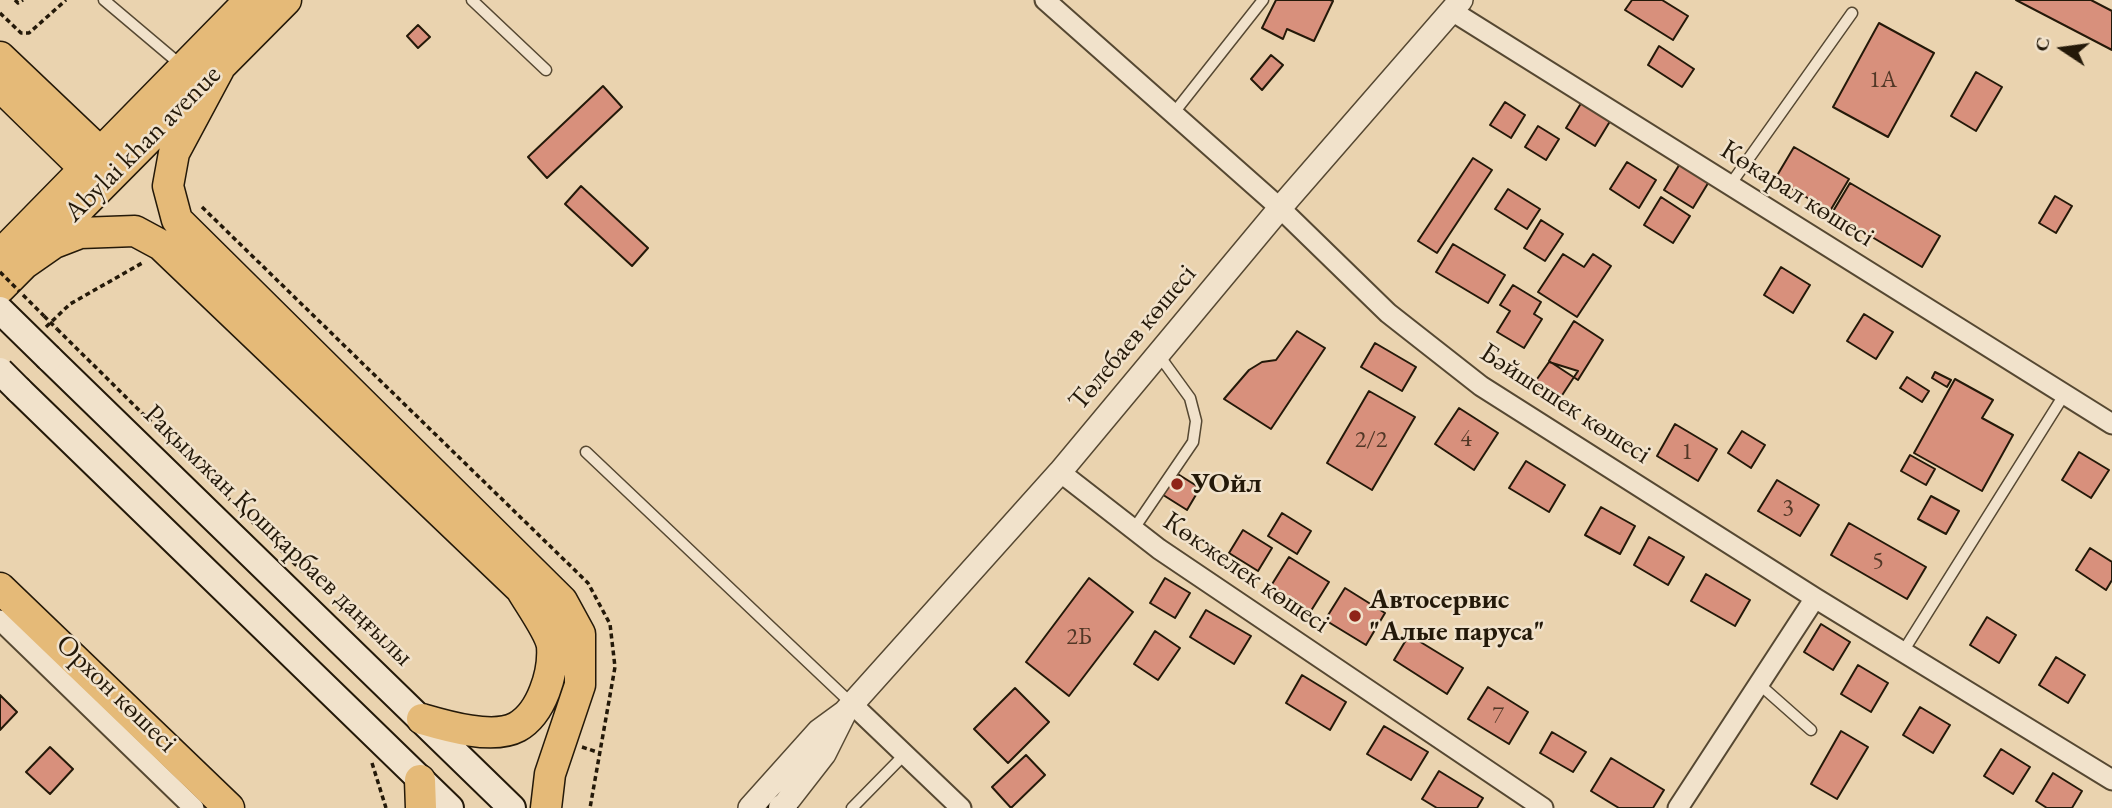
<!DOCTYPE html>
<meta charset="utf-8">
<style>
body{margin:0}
#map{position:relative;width:2112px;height:808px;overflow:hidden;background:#ead3af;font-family:"EB Garamond",serif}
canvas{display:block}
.north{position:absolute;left:2028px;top:14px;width:70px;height:70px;-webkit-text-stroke:5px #f1e2cb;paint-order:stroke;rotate:283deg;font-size:19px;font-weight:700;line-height:28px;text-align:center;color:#241909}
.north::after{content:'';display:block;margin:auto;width:24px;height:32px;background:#241909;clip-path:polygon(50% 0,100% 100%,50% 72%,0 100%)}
</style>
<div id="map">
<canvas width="2112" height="808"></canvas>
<div class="north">С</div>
</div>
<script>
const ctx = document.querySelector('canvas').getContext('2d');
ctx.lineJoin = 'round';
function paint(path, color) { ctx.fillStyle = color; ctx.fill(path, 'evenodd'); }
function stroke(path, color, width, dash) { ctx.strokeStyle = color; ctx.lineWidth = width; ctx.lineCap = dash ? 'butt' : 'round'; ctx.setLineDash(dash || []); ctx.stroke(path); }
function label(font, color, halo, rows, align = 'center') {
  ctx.font = font + ' "EB Garamond",serif'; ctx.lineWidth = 5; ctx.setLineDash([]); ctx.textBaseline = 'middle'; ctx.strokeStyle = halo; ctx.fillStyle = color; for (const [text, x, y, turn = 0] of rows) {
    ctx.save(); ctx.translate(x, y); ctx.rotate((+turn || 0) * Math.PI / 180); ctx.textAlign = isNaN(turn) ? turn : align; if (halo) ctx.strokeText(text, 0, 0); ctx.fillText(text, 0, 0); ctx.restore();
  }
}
const building = new Path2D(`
 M1276 0H1330L1333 1 1314 41 1287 29 1283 39 1262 28Z
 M1632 0H1662L1688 16 1673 40 1625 10Z
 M2016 0H2091L2112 11V50Z
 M1879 23 1934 53 1888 137 1833 107Z
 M418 25 430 37 418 48 407 36Z
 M1659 46 1694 69 1682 87 1648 65Z
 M1271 55 1283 65 1262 90 1251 79Z
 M1976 72 2002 87 1976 131 1951 116Z
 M603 86 622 107 547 178 528 157Z
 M1583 100 1612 118 1595 146 1566 128Z
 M1505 102 1525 115 1511 138 1490 125Z
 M1538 126 1559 139 1546 160 1525 147Z
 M1794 147 1849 179 1830 211 1775 179Z
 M1473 158 1492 170 1437 253 1418 241Z
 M1627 162 1656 180 1639 208 1610 189Z
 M1681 162 1710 180 1693 208 1664 190Z
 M1850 183 1940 236 1922 267 1832 213Z
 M581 186 648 248 632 266 565 204Z
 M1508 189 1540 209 1527 229 1495 209Z
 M2055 196 2072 206 2056 233 2039 223Z
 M1661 197 1690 216 1673 243 1644 225Z
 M1541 220 1563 234 1545 261 1524 248Z
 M1453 244 1505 275 1488 303 1436 272Z
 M1563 254 1584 267 1593 254 1611 266 1577 317 1538 292Z
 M1781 267 1810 285 1793 313 1764 295Z
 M1513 285 1541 302 1534 314 1542 319 1524 348 1497 332 1510 311 1500 305Z
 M1864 314 1893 332 1876 359 1847 341Z
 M1574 321 1603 340 1578 380 1549 361Z
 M1297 331 1325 348 1271 429 1224 399 1249 370 1262 362 1276 360Z
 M1375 343 1416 367 1402 391 1361 367Z
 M1549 362 1578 371 1555 406 1530 389Z
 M1935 372 1951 380 1947 387 1932 378Z
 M1907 377 1929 391 1922 402 1900 388Z
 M1955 379 1993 400 1982 418 2013 435 1982 491 1914 453Z
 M1369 391 1415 417 1372 490 1327 463Z
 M1459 408 1498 433 1474 470 1435 444Z
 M1675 424 1717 449 1698 481 1657 456Z
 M1742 431 1765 445 1751 468 1728 453Z
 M2079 452 2109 470 2091 498 2062 480Z
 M1910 455 1935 469 1926 485 1901 471Z
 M1526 461 1565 485 1549 512 1509 488Z
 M1173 471 1200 488 1187 510 1160 493Z
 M1777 480 1819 505 1800 536 1758 511Z
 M1931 496 1959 511 1946 534 1918 519Z
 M1601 507 1635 526 1620 554 1585 535Z
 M1282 513 1311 531 1297 554 1268 536Z
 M1849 523 1926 567 1907 599 1831 555Z
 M1243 530 1272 548 1258 571 1229 553Z
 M1649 537 1684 557 1668 585 1634 565Z
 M2090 548 2112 562V580L2106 590 2076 570Z
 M1289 557 1329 582 1309 614 1269 589Z
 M1706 574 1750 600 1735 626 1691 601Z
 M1089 578 1133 612 1069 696 1026 662Z
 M1165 578 1190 593 1175 618 1150 603Z
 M1345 588 1385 613 1366 645 1325 620Z
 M1206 610 1251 636 1234 664 1190 637Z
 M1987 617 2016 635 1999 663 1970 645Z
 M1821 624 1850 642 1833 670 1804 652Z
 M1155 631 1180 648 1158 680 1134 664Z
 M1409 635 1463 668 1447 694 1394 660Z
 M2056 657 2085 675 2068 703 2039 685Z
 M1858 665 1888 683 1871 712 1841 694Z
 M1302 675 1346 702 1330 730 1286 703Z
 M1488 687 1528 712 1509 744 1468 719Z
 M1015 688 1049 722 1008 763 974 729Z
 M0 695 17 712 0 730Z
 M1920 707 1950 725 1933 753 1903 735Z
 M1384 726 1428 752 1411 780 1367 754Z
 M1841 731 1868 747 1837 799 1811 784Z
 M1552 732 1586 752 1573 772 1540 753Z
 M50 747 73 769 50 794 26 772Z
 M2001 749 2030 767 2013 794 1984 776Z
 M1026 755 1045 775 1011 808 992 787Z
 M1611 758 1664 790 1653 808H1619L1591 791Z
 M1439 771 1483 798 1477 808H1437L1422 799Z
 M2053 773 2082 791 2072 808H2047L2036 801Z`);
const path = new Path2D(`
 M15 0 18 3 23 0
 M0 13 21 33H29L66 0
 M202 207 588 583 610 624 615 667 590 808
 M23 295 44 316
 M46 327 70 304 144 262
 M57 329 304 573
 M582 747 600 753
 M372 763 386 808`);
const service = new Path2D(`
 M104 0 181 65
 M472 0 546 70
 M1173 114 1263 0
 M1730 185 1852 13
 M586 452 852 704
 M1133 530 1193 442 1196 421 1190 398 1158 354
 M1904 650 2064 395
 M1759 684 1811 730
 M852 808 905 754`);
const minor = new Path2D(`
 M1045 0 1280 208 1388 313 1481 386 1815 598 2112 780
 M1452 11 2112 424
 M1060 472 1159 549 1543 808
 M0 620 194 808
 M852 704 961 808
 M1678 808 1815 598`);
const tertiary = new Path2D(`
 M750 808 819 731 845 712 1060 472 1280 208 1461 0
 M782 808 824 754 844 714`);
const secondary = new Path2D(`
 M49 358 512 808
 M19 390 450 808
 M782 808H783`);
const primary = new Path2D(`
 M0 57 101 153
 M219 69 174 153 168 186 177 220 562 601 580 634V685L550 774 546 808
 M0 86 85 169
 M0 255 250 0
 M21 266 54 243 80 233 135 231 161 245 521 589C529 603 550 632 552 646 554 672 542 713 517 727 493 740 446 726 422 719
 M0 288 286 0
 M0 588 229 808
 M420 780 421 808`);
const pathBridge = new Path2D(`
 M0 272 19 291
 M44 316 57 329`);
const secondaryBridge = new Path2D(`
 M0 310 49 358
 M0 371 19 390`);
const markers = [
 [1177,484,7,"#8f2418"],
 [1355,616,7,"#8f2418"]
];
const numberNames = [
 ["1А",1883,80],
 ["4",1466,439],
 ["2/2",1371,440],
 ["1",1687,452],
 ["3",1788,508],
 ["5",1878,561],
 ["2Б",1079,637],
 ["7",1498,716]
];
const streetNames = [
 ["Abylai khan avenue",143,144,-45],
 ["Көкарал көшесі",1797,194,32],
 ["Төлебаев көшесі",1133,338,-50],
 ["Бәйшешек көшесі",1565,404,33],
 ["Рақымжан Қошқарбаев даңғылы",278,536,44],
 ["Көкжелек көшесі",1246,573,34],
 ["Орхон көшесі",116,694,44]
];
const poiNames = [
 ["УОйл",1191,484],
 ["Автосервис",1369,600],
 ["\"Алые паруса\"",1369,632]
];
paint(building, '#d8907c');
stroke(building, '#241909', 2);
stroke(service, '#564832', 13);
stroke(minor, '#564832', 23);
stroke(tertiary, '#564832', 26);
stroke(secondary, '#241909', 30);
stroke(primary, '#241909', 33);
stroke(path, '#241909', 3.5, [5, 3.5]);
stroke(service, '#f1e2cb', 10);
stroke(minor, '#f1e2cb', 19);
stroke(tertiary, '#f1e2cb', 23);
stroke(secondary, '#f1e2cb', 26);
stroke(primary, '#e5ba78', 30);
stroke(secondaryBridge, '#241909', 30, []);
stroke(pathBridge, '#241909', 3.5, [5, 3.5]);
stroke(secondaryBridge, '#f1e2cb', 26);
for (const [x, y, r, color] of markers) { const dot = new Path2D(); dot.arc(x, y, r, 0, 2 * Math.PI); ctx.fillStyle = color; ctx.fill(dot); stroke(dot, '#f1e2cb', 2.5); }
label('24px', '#513726', null, numberNames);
label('28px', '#241909', '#f1e2cb', streetNames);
label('bold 28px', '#241909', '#f1e2cb', poiNames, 'left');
</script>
